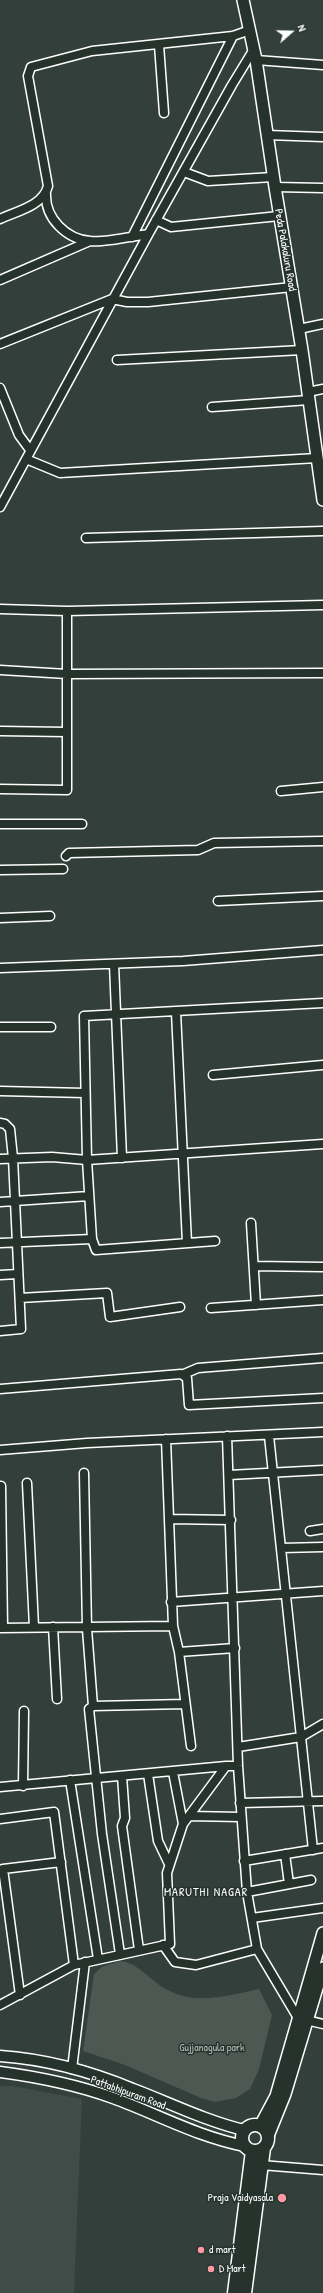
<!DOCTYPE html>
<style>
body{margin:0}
#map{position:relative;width:323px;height:2293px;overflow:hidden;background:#333f3a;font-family:"Patrick Hand",sans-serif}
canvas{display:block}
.north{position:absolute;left:271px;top:12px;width:40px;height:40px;-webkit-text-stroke:3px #26332d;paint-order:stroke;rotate:70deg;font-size:11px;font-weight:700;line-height:16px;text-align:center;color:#fff}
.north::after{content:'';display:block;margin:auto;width:14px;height:18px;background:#fff;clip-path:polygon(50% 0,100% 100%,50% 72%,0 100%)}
</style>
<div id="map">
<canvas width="323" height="2293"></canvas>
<div class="north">N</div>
</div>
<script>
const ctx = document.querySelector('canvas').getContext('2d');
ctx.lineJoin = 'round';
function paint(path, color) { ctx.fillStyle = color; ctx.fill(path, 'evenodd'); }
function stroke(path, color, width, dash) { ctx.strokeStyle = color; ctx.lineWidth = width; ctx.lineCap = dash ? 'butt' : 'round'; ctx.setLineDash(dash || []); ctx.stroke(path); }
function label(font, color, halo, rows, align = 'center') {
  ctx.font = font + ' "Patrick Hand",sans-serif'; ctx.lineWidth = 3; ctx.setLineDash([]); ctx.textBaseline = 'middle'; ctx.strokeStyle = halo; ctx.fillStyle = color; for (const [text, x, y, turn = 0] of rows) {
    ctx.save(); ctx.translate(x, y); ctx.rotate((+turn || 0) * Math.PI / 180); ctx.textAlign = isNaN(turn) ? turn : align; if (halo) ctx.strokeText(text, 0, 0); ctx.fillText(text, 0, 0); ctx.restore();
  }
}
const built = new Path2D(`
 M0 2086H13L82 2099 74 2293H0Z`);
const green = new Path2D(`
 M120 1961C138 1963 149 1979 164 1988 194 2006 227 1996 259 1989L272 2015 259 2069 250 2089 236 2098 215 2102 201 2098 125 2065 83 2051 94 1974 102 1967Z`);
const minor = new Path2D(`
 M159 45 164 113
 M256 60 323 65
 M267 135 323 137
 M184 172 208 181 273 177
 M275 187 323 188
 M46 194C45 218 66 239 90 241 104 243 133 236 148 234
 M0 219C17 211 43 206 48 186L28 76 31 67 92 51 233 36 250 30
 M156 220 171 227 279 216
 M132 237 233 36
 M0 280 90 241
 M299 329 323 324
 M0 344 112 299 127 302H148L292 287
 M117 360 302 350
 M0 388 19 435 30 450
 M308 392 323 389
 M212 407 309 400
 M26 459 60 473 317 458
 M0 507 149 233 232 85 254 49
 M86 538 323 531
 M0 609 67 611 323 605
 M0 670 67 674 323 673
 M0 731 67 732
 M0 789 67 790V611
 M281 791 323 787
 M0 824H82
 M66 856 69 853 198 850 214 843 323 841
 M0 870 63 869
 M218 901 323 896
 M0 918 50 916
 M114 964 122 1158
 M0 968 183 961 323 950
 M176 1012 187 1243
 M0 1027H51
 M213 1075 323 1065
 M0 1091 85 1093
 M0 1123 5 1124 10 1129 13 1158 21 1329 0 1331
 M0 1159 52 1157 87 1160 323 1144
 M0 1202 89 1196
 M251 1223 256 1305
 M215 1241 96 1250 92 1239 87 1160 84 1016 323 1003
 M0 1243 92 1239
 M254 1266 323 1267
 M0 1275 18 1274
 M20 1298 107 1293 110 1317 180 1307
 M211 1308 323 1300
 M184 1374 198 1368 323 1358
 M0 1389 181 1374 187 1378 189 1405 323 1398
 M227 1436 238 1766 247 1892 257 1949 298 2018 323 2024
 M269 1436 313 1850
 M166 1439 173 1626 179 1652 191 1746
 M0 1450 87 1443 323 1432
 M84 1473 87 1629 93 1706
 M229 1475 323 1470
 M27 1483 34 1627
 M1 1486 3 1628
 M170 1519 231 1520
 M310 1531 323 1529
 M281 1548 323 1547
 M171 1602 323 1591
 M53 1627 57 1699
 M0 1628 173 1626
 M179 1652 235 1648
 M238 1747 301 1737 323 1724
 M173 1772 183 1824
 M148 1774 158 1841 169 1864
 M122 1776 125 1818 122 1826 139 1950
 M70 1780 98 1959
 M23 1786 24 1711
 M0 1787 226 1766
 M240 1803 323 1801
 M189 1816 241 1817
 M0 1819 54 1812 74 1965
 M285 1854 289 1884
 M244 1861 323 1848
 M247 1892 311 1880
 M252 1918 323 1908
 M163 1945 175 1962 196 1965 257 1949
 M120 1954 102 1834 89 1709 93 1706 185 1704
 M20 1995 3 1869 61 1862
 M0 2005 74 1965 170 1944 167 1873 183 1824 226 1766H238
 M72 2069 85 1962
 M261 2165 323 2170`);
const tertiary = new Path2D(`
 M0 2056C44 2059 92 2072 133 2089 170 2103 206 2121 244 2130
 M0 2072C38 2077 77 2085 113 2098 157 2114 198 2137 245 2146`);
const secondary = new Path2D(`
 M243 0 256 60 275 187 302 350 323 500
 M260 2126 276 2096 323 1933
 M268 2136 285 2094 323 1968`);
const primary = new Path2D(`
 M242 2138a13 13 0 1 1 26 0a13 13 0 1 1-26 0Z
 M234 2293 252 2151
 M245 2293 264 2148`);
const markers = [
 [282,2198,5,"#ff9aa2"],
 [201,2250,4,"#ff9aa2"],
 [211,2269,4,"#ff9aa2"]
];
const streetNames = [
 ["Peda Palakaluru Road",285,250,80],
 ["Pattabhipuram Road",128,2093,20]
];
const parkNames = [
 ["Gujjanagula park",212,2048]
];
const poiNames = [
 ["Praja Vaidyasala",273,2198,"right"],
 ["d mart",209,2250],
 ["D Mart",219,2269]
];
const neighbourhoodNames = [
 ["MARUTHI NAGAR",206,1893]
];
paint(built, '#404c47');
paint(green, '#4d5853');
stroke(minor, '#fff', 11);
stroke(tertiary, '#fff', 13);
stroke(secondary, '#fff', 14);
stroke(primary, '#fff', 15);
stroke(minor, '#26332d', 8);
stroke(tertiary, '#26332d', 10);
stroke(secondary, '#26332d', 11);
stroke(primary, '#26332d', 12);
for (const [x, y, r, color] of markers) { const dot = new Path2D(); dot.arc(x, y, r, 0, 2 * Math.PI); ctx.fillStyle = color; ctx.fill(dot); stroke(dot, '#26332d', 1.5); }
label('11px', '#fff', '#26332d', streetNames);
label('11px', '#b8bcba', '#26332d', parkNames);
label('11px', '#fff', '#26332d', poiNames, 'left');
ctx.letterSpacing = '1px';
label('12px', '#fff', '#26332d', neighbourhoodNames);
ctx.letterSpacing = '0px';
</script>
